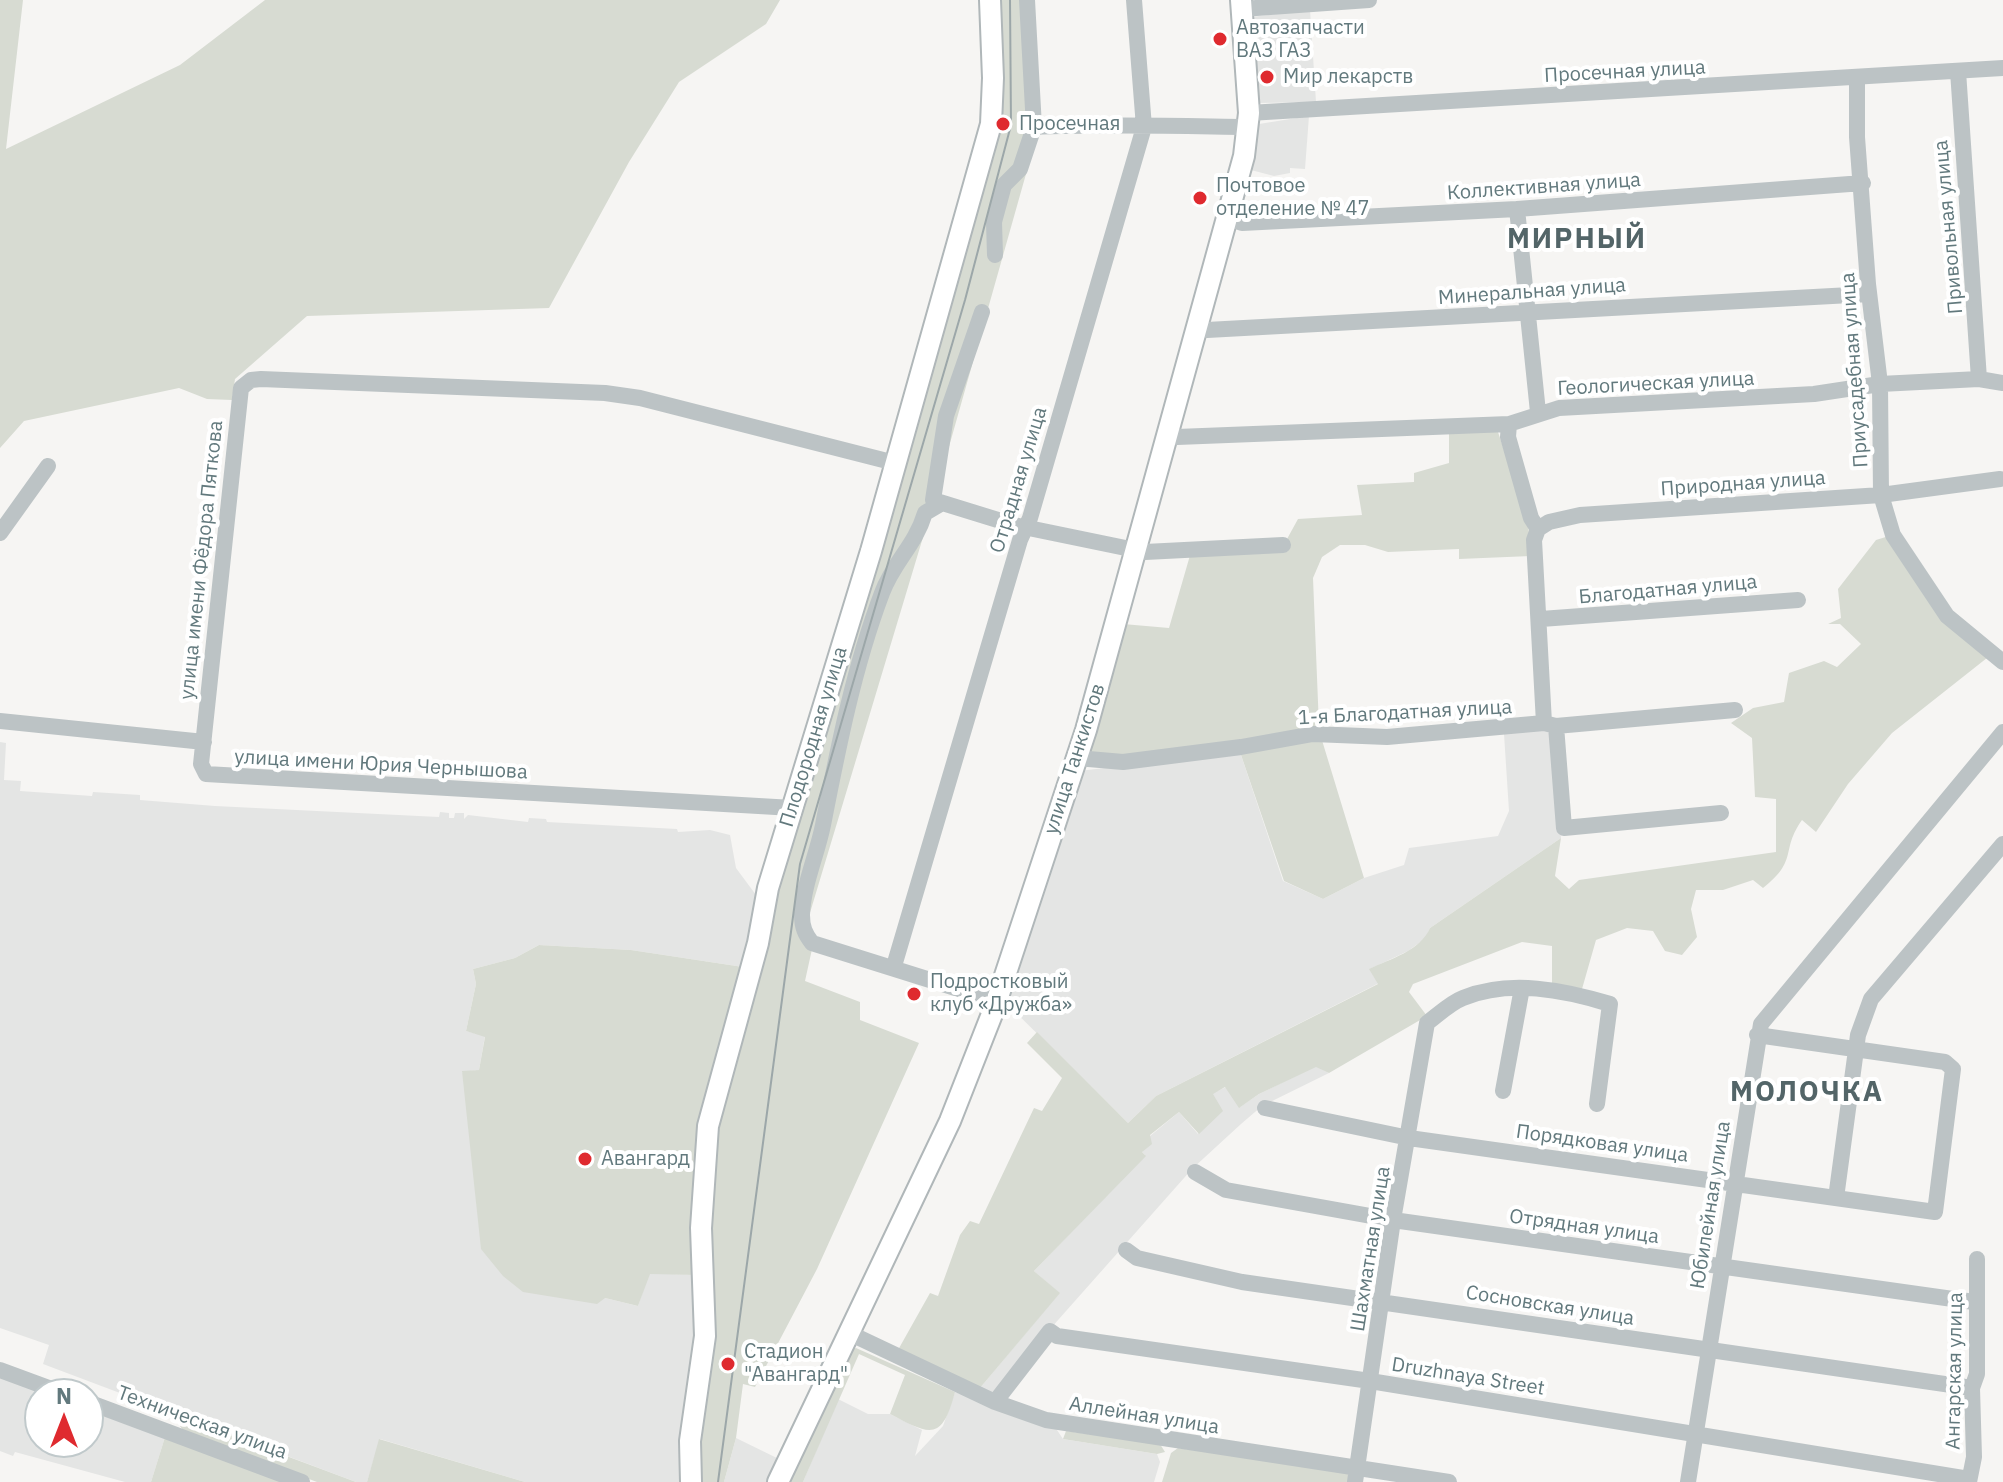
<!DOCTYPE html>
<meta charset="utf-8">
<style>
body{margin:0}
#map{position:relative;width:2003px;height:1482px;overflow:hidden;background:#f6f5f3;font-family:"IBM Plex Sans",sans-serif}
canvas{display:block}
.north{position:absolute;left:24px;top:1378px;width:80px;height:80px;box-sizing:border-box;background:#fff;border:2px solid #c0c9cb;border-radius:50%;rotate:0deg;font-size:22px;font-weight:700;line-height:32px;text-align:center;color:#62797d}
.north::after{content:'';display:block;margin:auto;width:28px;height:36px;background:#df2a2f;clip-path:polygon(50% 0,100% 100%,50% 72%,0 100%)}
</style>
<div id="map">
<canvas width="2003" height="1482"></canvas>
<div class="north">N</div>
</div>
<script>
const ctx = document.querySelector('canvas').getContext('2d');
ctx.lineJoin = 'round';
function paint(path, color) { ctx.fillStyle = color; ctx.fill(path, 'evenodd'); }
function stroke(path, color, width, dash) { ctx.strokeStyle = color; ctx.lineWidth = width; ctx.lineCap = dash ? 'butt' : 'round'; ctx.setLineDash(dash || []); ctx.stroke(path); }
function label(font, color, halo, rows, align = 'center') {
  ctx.font = font + ' "IBM Plex Sans",sans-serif'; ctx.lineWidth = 8; ctx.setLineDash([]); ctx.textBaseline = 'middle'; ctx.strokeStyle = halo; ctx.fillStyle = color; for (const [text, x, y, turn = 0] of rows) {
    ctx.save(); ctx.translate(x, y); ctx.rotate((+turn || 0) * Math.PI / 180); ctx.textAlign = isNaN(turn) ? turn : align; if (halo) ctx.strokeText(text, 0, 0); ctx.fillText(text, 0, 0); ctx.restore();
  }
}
const built = new Path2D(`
 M1310 10 1316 102 1259 103 1255 100 1251 17Z
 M1309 116 1305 169 1290 168V173L1274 176 1247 169 1259 124Z
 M1545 730 1552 735 1561 838 1430 928 1426 938 1408 951 1370 969 1379 983 1156 1096 1128 1123 1002 999 1079 771 1240 752 1283 881 1323 899 1364 878 1404 865 1409 848 1498 836 1509 811 1504 734Z
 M0 742 6 743 4 780 21 781 20 791 92 796 93 792 140 795V800L215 806 439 817 440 812 449 813V818H454L455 813H464V819L468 815 528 822 529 818 546 819 547 822 677 829 678 832 710 830 730 835 736 868 756 895 743 967 631 950 539 945 515 958 473 969 476 984 466 1031 485 1036 479 1070 462 1072 605 1298 638 1306 649 1273 695 1275 699 1331 680 1482H525L380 1439 367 1482H356L43 1364 49 1345 0 1328Z
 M1316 1066 1329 1073 1262 1106 1241 1124 1192 1169 996 1390 991 1393 980 1388 1059 1293 1034 1271 1145 1155 1142 1152 1150 1136 1179 1112 1198 1134 1213 1093 1226 1087 1240 1107 1259 1094Z
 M0 1376 48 1394H40V1442H88V1409L165 1437 151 1482H125L15 1452 13 1456 0 1451Z
 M955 1392 1055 1427 1063 1439 1157 1454 1160 1462 1154 1482H803L838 1399 868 1414H890L922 1430 915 1456 943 1426Z
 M736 1438 781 1460 770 1482H724Z`);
const green = new Path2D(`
 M0 0H23L6 149 180 65 265 0H780L766 24 679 82 629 162 549 308 307 316 235 379 232 400 207 399 179 388 24 421 0 448Z
 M998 0H1021L1037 135 930 514 806 926 814 940 805 981 860 1002V1020L919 1043 817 1269 755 1387 743 1384 736 1438 724 1482H702L698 1440 708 1231 714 1205 717 1129 772 909 956 287 998 135Z
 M1497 429 1528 522 1531 556 1459 559V549L1388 552 1365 545H1340L1322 557 1313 578 1319 727 1127 758 1085 752 1123 624 1169 628 1193 545 1287 539 1298 519 1362 515 1357 485 1414 482V473L1449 463V432Z
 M1889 536 1944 621 1992 654 1892 733 1848 784 1816 832 1802 820C1780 851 1799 860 1763 888L1753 880 1723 890H1696L1691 909 1697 937 1682 955 1665 951 1653 931 1627 928 1596 940 1582 989 1552 985V946L1522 942 1413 984 1409 992 1427 1016 1329 1073 1316 1067 1259 1094 1239 1108 1225 1087 1213 1094 1223 1111 1199 1134 1179 1112 1150 1135 1152 1144 1142 1152 1146 1156 1034 1271 1060 1293 980 1388 898 1350 930 1293 938 1296 960 1235 970 1221 979 1224 1034 1108 1042 1111 1062 1078 1027 1043 1037 1032 1128 1123 1156 1096 1378 984 1369 969C1390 959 1420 951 1430 928L1561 838 1555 876 1569 889 1579 880 1776 852V799L1755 797 1752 738 1731 723 1753 708 1784 702 1789 673 1824 661 1837 667 1861 644 1840 624H1828L1841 618 1838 589 1876 540Z
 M1321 737 1364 878 1323 899 1284 881 1240 752Z
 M539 945 631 950 743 967 695 1275 650 1274 638 1306 605 1298 597 1304 523 1292 503 1276 481 1249 462 1071 479 1070 485 1037 466 1031 476 984 473 969 515 958Z
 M856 1348 955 1392C942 1442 930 1435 890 1414L905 1375 859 1354 803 1482H783L848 1350Z
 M182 1417 356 1482H317L184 1432 180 1426Z
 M1066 1431 1160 1444 1165 1452 1157 1454 1063 1439Z
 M165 1437 287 1482H151Z
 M379 1439 525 1482H367Z
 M1178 1448 1348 1472 1351 1482H1162L1171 1453Z`);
const minor = new Path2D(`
 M1242 9 1369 0
 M1958 71 1979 379
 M1857 78V137L1868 284 1880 384 1881 495 1893 535 1947 616 2003 662
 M1249 113 2003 68
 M1034 127C1106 124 1177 126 1249 127
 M1517 209 1538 412
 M1228 218 1242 223 1517 209 1863 183
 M995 255 994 222 1004 185 1020 169 1034 127 1027 0
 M982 312 946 416 933 500 1014 525 1145 552 1283 545
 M1198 328 1207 330 1869 294
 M1509 424 1508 437 1531 518 1538 529
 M1169 434 1177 437 1509 424 1559 408 1814 394 1880 384 1979 379 2003 383
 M942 503 925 513C915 546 894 561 882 593 854 667 838 748 823 825 817 855 803 885 802 915 802 927 805 934 812 943L997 1001
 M1538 529 1549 522 1580 515 1881 495 2000 479
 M1538 529 1534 540 1544 723
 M0 533 48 466
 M1541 619 1798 600
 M0 721 204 742
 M1556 726 1735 710
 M1077 758 1123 762 1241 747 1313 734 1387 737 1544 723 1556 726 1564 828 1721 813
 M793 808 206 774 201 764 241 388 251 380 261 379 605 393 640 398 895 463
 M894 966 1020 540 1030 518 1144 127 1134 0
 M1503 1091 1522 988
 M1265 1108 1409 1138 1935 1212 1953 1069 1945 1062 1757 1035
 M1195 1172 1226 1190 1393 1220 1974 1302
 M1836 1198 1858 1035 1871 999 2003 844
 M1126 1250 1137 1258 1242 1282 1972 1388
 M849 1333 995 1402 1046 1420 1449 1482
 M0 1370 65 1394
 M88 1402 302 1482
 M995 1402 1050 1331 1057 1336 1370 1381 1969 1479
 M1355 1482 1393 1220 1427 1023C1438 1015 1450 1003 1463 998 1510 979 1564 990 1610 1004L1597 1104
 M1688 1482 1761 1024 2003 732
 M1969 1482 1974 1457 1972 1388 1977 1374V1259`);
const major = new Path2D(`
 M691 1482 690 1441 705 1336 701 1228 708 1126 758 943 768 888 871 551 991 124 993 78 990 0
 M778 1482 950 1121 994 1009 1086 730 1244 156 1249 113 1241 0`);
const tram = new Path2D(`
 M718 1482 800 864 965 300 1011 125 1010 0`);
const markers = [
 [1220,39,8,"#df2a2f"],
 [1267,77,8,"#df2a2f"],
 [1003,124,8,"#df2a2f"],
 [1200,198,8,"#df2a2f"],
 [914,994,8,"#df2a2f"],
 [585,1159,8,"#df2a2f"],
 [728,1364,8,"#df2a2f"]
];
const poiNames = [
 ["Автозапчасти",1236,28],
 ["ВАЗ ГАЗ",1236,51],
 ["Мир лекарств",1283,77],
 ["Просечная",1019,124],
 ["Почтовое",1216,186],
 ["отделение № 47",1216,209],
 ["Подростковый",930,982],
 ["клуб «Дружба»",930,1005],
 ["Авангард",601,1159],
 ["Стадион",744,1352],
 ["\"Авангард\"",744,1375]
];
const streetNames = [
 ["Просечная улица",1625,72,-3],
 ["Коллективная улица",1544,187,-4],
 ["Привольная улица",1949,227,-95],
 ["Минеральная улица",1532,292,-4],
 ["Приусадебная улица",1855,370,-94],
 ["Геологическая улица",1656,384,-3],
 ["Отрадная улица",1019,480,-73],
 ["Природная улица",1743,484,-4],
 ["улица имени Фёдора Пяткова",202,560,-84],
 ["Благодатная улица",1668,590,-5],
 ["1-я Благодатная улица",1405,713,-3],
 ["Плодородная улица",814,737,-73],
 ["улица Танкистов",1075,759,-72],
 ["улица имени Юрия Чернышова",381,765,3],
 ["Порядковая улица",1602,1144,8],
 ["Юбилейная улица",1711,1205,-81],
 ["Отрядная улица",1584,1227,8],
 ["Шахматная улица",1371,1249,-81],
 ["Сосновская улица",1550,1306,9],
 ["Ангарская улица",1955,1371,-89],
 ["Druzhnaya Street",1468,1377,9],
 ["Аллейная улица",1144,1416,9],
 ["Техническая улица",202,1423,20]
];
const districtNames = [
 ["МИРНЫЙ",1577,240],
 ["МОЛОЧКА",1807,1093]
];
paint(built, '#e4e5e4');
paint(green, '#d7dbd2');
stroke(major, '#b0b7b9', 24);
stroke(minor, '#bcc3c5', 16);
stroke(major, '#fff', 20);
stroke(tram, '#9ca7a9', 2);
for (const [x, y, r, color] of markers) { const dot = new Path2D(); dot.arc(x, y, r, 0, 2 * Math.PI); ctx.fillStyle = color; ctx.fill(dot); stroke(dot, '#fff', 3); }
label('20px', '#62797d', '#fff', poiNames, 'left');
label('20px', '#62797d', '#fff', streetNames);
ctx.letterSpacing = '2px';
label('bold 28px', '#536568', '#fff', districtNames);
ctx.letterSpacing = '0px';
</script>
